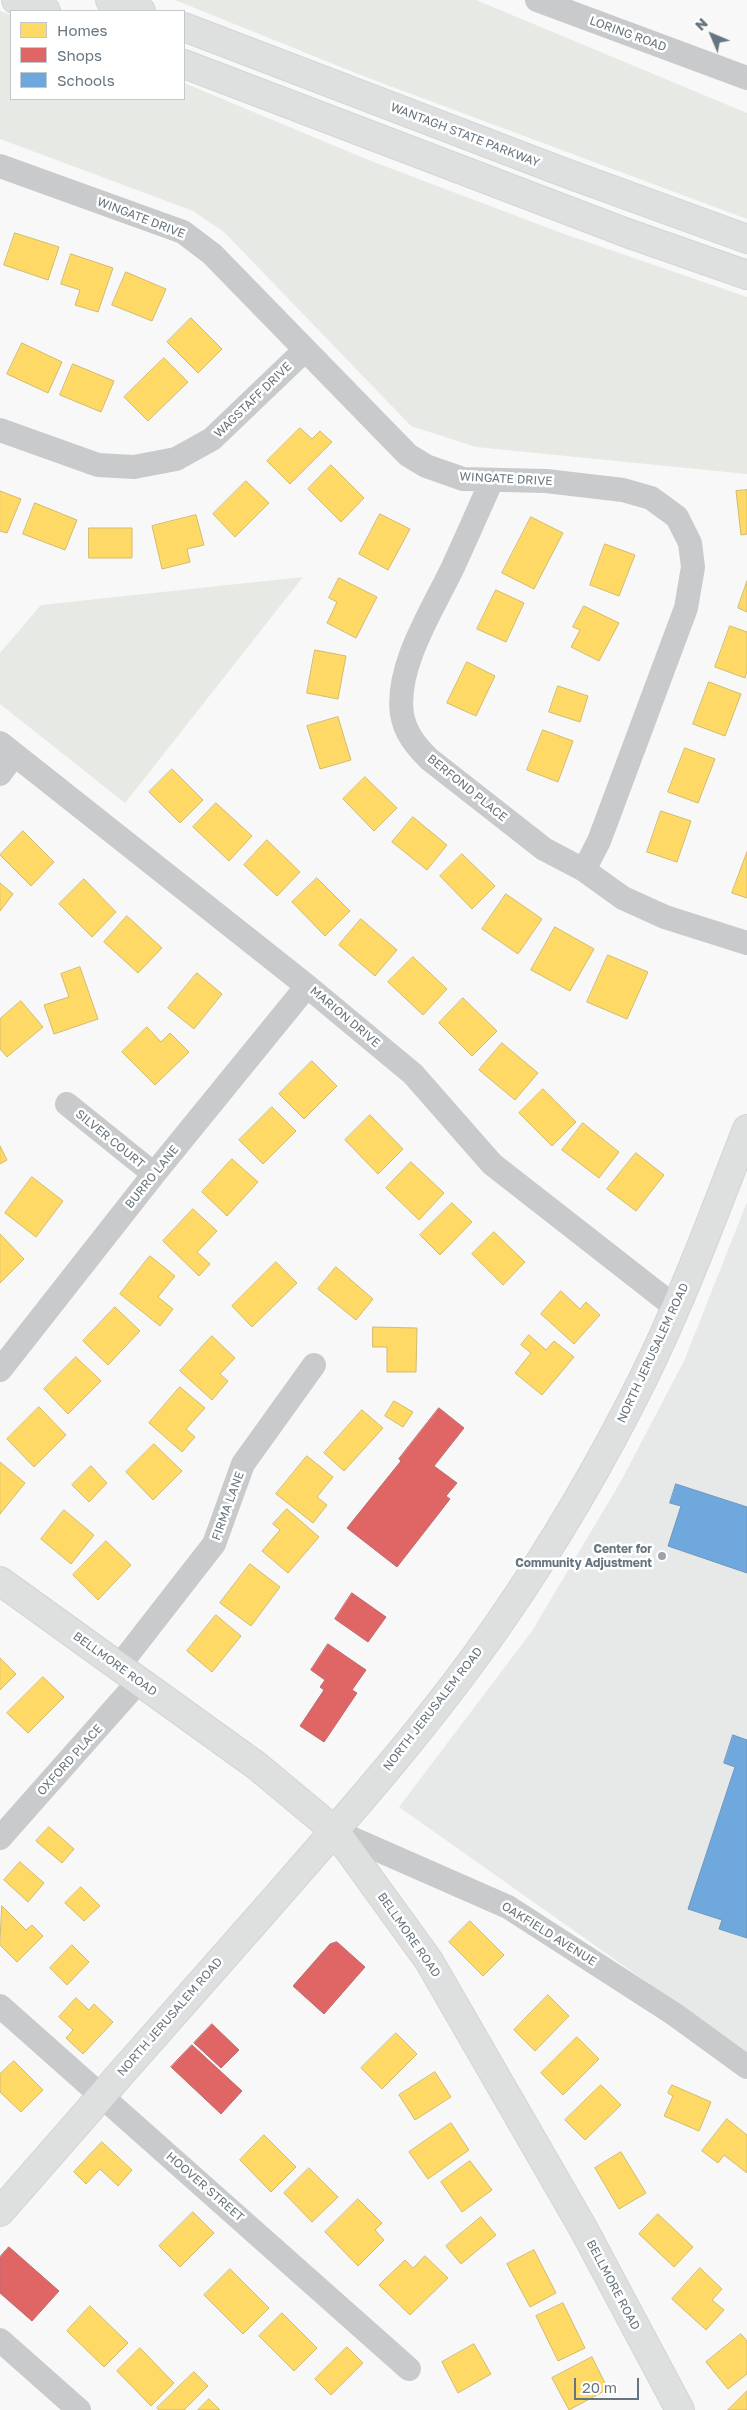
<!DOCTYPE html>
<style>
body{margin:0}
#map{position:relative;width:747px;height:2410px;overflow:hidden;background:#f8f8f8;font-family:"Golos Text",sans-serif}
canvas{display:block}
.legend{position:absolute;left:10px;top:10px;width:175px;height:90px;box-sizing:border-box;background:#fff;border:1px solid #c2c8cc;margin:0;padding:6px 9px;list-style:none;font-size:15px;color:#66757f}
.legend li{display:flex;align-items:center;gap:10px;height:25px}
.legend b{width:25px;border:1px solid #c2c8cc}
.north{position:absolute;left:687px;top:10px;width:50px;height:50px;-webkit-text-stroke:4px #fff;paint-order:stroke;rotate:315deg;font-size:14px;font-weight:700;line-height:20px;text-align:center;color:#66757f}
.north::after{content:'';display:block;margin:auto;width:18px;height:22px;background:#66757f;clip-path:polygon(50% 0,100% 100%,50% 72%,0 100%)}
.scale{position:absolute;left:574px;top:2378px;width:65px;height:22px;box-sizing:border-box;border:2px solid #66757f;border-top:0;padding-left:6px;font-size:15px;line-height:18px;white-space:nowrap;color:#66757f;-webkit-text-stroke:4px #fff;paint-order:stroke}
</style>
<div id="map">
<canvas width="747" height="2410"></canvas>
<ul class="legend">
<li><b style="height:14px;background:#ffd966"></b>Homes</li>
<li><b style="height:14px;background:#e06666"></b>Shops</li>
<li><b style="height:14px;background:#6fa8dc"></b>Schools</li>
</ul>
<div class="north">N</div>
<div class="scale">20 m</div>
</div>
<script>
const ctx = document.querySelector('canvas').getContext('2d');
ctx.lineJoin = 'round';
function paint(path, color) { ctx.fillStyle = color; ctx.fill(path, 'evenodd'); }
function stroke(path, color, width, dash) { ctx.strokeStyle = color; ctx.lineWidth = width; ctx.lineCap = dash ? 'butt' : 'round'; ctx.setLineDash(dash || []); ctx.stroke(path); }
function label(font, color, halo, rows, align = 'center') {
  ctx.font = font + ' "Golos Text",sans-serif'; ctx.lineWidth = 5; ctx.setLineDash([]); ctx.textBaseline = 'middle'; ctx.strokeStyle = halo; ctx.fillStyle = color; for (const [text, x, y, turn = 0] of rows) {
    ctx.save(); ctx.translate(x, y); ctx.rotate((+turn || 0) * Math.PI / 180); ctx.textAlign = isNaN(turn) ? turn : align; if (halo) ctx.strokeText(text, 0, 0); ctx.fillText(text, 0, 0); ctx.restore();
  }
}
const built = new Path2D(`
 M747 1202V2053L399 1807 532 1631 621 1481 684 1361Z`);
const green = new Path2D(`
 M175 0H476L747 113V219L363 76Z
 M0 11 11 15V99H184V83L371 161 567 235 747 297V474L476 447 411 426 224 232 193 211 0 139Z
 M303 577 125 803 0 704V653L41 605Z`);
const homes = new Path2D(`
 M15 233 59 247 48 280 4 265Z
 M71 254 113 268 98 312 75 305 80 290 61 284Z
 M126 272 166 289 152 321 112 305Z
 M191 318 222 349 198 373 167 342Z
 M22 343 62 362 48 393 7 374Z
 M164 358 188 382 148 421 124 397Z
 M73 364 114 381 101 412 60 395Z
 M300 428 312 439 320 431 332 442 290 484 267 461Z
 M331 465 364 498 341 522 308 489Z
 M246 481 269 503 235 537 213 514Z
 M747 490V534L741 535 736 491Z
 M0 491 21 499 7 533 0 531Z
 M35 503 77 520 65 550 23 534Z
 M380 514 410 529 388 570 359 554Z
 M196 515 204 545 187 549 190 562 162 569 152 526Z
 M531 517 563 533 534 589 502 573Z
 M89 528H132V558H89Z
 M605 544 635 555 619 596 590 585Z
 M339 578 377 597 356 638 327 623 337 602 329 598Z
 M747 581V612L738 608Z
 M496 590 524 603 506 642 477 629Z
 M584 606 619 623 599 661 571 647 580 630 573 627Z
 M730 626 747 632V671L745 678 715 667Z
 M315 650 346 656 338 699 307 693Z
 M467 662 495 676 476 716 447 703Z
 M709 682 741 694 725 736 693 724Z
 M558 686 588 696 580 722 549 712Z
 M338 717 351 760 320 769 307 726Z
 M543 730 573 741 558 782 527 770Z
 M685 748 715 759 698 803 668 792Z
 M172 769 203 800 180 823 149 792Z
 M365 777 397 808 374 831 343 799Z
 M216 803 252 836 229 861 193 827Z
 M661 811 691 821 677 862 647 852Z
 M413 817 447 845 427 870 392 842Z
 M23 831 54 862 31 886 0 855Z
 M267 840 300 872 277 896 244 865Z
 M747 852V898L732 893Z
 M462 854 495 886 472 909 440 876Z
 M317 878 350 911 325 936 292 902Z
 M84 879 116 912 92 937 59 904Z
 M0 883 13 894 0 911Z
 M506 894 542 919 518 954 482 929Z
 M127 916 162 948 138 973 104 942Z
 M361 919 397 950 375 976 339 945Z
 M555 927 594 949 570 991 531 970Z
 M608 955 648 972 627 1019 587 1002Z
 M413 957 447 989 423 1015 388 982Z
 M80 967 98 1019 54 1034 44 1005 69 997 61 974Z
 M197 973 222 994 194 1029 168 1008Z
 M463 998 497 1031 472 1056 439 1023Z
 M21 1001 43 1027 7 1057 0 1049V1019Z
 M147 1027 161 1042 170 1033 189 1052 155 1085 122 1052Z
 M502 1043 538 1073 515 1100 479 1070Z
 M312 1061 337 1086 304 1119 279 1094Z
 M543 1089 576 1122 552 1146 519 1113Z
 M272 1107 296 1131 263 1164 239 1140Z
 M370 1115 403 1149 378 1174 345 1140Z
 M583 1123 619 1152 599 1178 562 1150Z
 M0 1146 7 1160 0 1164Z
 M636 1153 664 1175 636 1211 607 1189Z
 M232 1159 258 1182 227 1216 202 1192Z
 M411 1162 444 1193 419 1220 386 1188Z
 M32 1177 63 1201 36 1237 5 1213Z
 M452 1203 472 1222 440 1255 420 1235Z
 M193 1209 217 1231 197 1252 210 1264 199 1276 163 1241Z
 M494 1232 525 1262 503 1285 472 1254Z
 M0 1234 24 1259 0 1283Z
 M150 1256 175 1276 158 1297 173 1309 160 1326 120 1294Z
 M276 1262 297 1283 252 1327 232 1306Z
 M336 1267 373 1299 356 1320 318 1289Z
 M561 1291 580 1309 586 1302 600 1315 574 1344 541 1314Z
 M115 1307 140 1331 108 1365 83 1341Z
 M373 1327 417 1328 416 1372H387V1347H373Z
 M529 1335 546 1350 554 1341 574 1357 542 1395 515 1373 531 1353 521 1345Z
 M212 1336 235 1358 220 1374 228 1381 212 1400 180 1371Z
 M76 1357 101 1381 68 1414 44 1389Z
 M180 1387 205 1408 186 1429 195 1437 182 1452 149 1423Z
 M394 1401 413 1412 403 1427 385 1416Z
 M39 1407 66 1435 34 1467 7 1439Z
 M362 1410 383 1428 344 1471 324 1453Z
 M154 1444 182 1471 153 1500 126 1472Z
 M307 1456 333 1477 317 1497 327 1505 313 1523 276 1494Z
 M0 1462 25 1483 0 1514Z
 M91 1466 107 1483 89 1502 72 1485Z
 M287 1509 319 1537 288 1573 262 1551 280 1530 273 1524Z
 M64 1510 94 1535 71 1564 41 1539Z
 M106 1541 131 1565 98 1600 73 1575Z
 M250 1564 280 1587 251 1626 220 1603Z
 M216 1615 241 1636 212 1672 187 1651Z
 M0 1658 16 1674 0 1690Z
 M43 1677 64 1697 28 1733 7 1713Z
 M49 1827 74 1849 62 1863 36 1841Z
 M20 1862 44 1883 28 1902 4 1880Z
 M81 1887 100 1906 84 1921 65 1903Z
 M2 1906 26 1930 32 1925 43 1936 17 1962 0 1945Z
 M470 1921 504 1955 483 1976 449 1942Z
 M72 1945 89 1962 67 1985 50 1968Z
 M548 1995 569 2016 535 2051 514 2030Z
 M76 1998 89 2010 94 2004 113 2022 83 2054 66 2038 73 2030 59 2017Z
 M396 2033 417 2054 382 2089 361 2068Z
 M577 2037 599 2059 563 2095 541 2073Z
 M14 2061 43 2090 21 2112 0 2092V2074Z
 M435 2072 451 2097 415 2120 399 2095Z
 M601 2085 621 2105 585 2140 565 2120Z
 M672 2085 711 2102 699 2131 664 2116 673 2096 668 2093Z
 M727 2119 747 2135V2173L724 2155 718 2163 702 2151Z
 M451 2123 469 2150 428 2179 409 2152Z
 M264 2135 296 2167 271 2192 240 2160Z
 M102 2142 132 2170 118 2186 100 2169 86 2184 74 2172Z
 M621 2152 646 2193 619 2209 595 2168Z
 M470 2161 492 2190 462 2212 441 2182Z
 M309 2168 338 2197 312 2222 284 2193Z
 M358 2199 382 2223 375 2230 384 2240 358 2266 325 2232Z
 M193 2212 214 2233 180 2267 159 2246Z
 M658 2214 693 2247 674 2267 639 2234Z
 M481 2217 496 2235 461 2264 446 2246Z
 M534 2250 556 2293 530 2307 507 2264Z
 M425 2256 448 2278 410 2315 379 2285 405 2260 413 2268Z
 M700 2268 722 2289 712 2300 724 2310 706 2330 672 2299Z
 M230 2269 269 2308 243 2334 204 2295Z
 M563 2303 585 2348 558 2361 536 2316Z
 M90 2306 128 2343 104 2367 67 2331Z
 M282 2313 317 2348 294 2371 259 2336Z
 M741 2334 747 2341V2374L728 2389 706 2362Z
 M474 2344 491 2374 458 2393 442 2362Z
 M347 2347 363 2363 331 2395 315 2379Z
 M140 2348 174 2383 151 2406 117 2371Z
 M592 2357 608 2389 569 2410 552 2378Z
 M194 2372 208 2386 184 2410H159L157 2408Z
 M747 2391V2410H728Z
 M209 2399 220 2410H198Z`);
const shops = new Path2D(`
 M439 1408 464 1428 434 1466 457 1483 446 1496 450 1499 397 1567 347 1528 401 1461 399 1459Z
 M352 1593 386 1617 368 1642 335 1619Z
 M328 1644 366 1670 352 1690 357 1693 324 1742 300 1726 324 1690 320 1687 325 1680 311 1670Z
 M337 1942 365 1967 324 2014 293 1986 330 1944Z
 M212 2024 239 2050 221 2068 194 2043Z
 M192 2045 242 2091 221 2114 171 2067Z
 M9 2247 59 2291 32 2321 0 2293V2257Z`);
const schools = new Path2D(`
 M676 1484 747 1507V1573L668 1546 681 1506 670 1503Z
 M733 1735 747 1740V1938L719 1929 722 1920 688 1909 735 1767 724 1763Z`);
const minor = new Path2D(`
 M537 0 747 78
 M0 166 183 232 212 254 408 455 426 466 463 479 546 481 623 490 651 498 677 517 690 543 693 567 686 608 599 841 584 870
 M0 430 98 465 134 467 176 459 212 439 304 351
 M492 480C479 509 466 539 453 567 433 609 395 667 402 714 405 733 416 746 429 759L544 849 584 870 623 898 665 917 747 943
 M0 743 307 986 413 1074 492 1164 675 1307
 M0 774 14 755
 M67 1104 154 1174
 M0 1370 154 1174 307 986
 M119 1666 214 1544 243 1464 314 1365
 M335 1831 508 1907 674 2014 747 2067
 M0 1838 139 1681
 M0 2006 409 2369
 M0 2340 79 2410`);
const major = new Path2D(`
 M0 1581 257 1766 335 1831 429 1961 583 2228 680 2410
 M0 2212C86 2113 173 2014 260 1916 343 1821 428 1726 500 1622 554 1544 603 1460 645 1375 684 1295 715 1211 747 1129`);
const highway = new Path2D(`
 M16 0 46 11
 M110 0 141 11
 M184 27 563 172 747 239
 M184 64 627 233 747 275`);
const markers = [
 [662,1556,5,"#99a3a9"]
];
const streetNames = [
 ["LORING ROAD",628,34,20],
 ["WANTAGH STATE PARKWAY",465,135,21],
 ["WINGATE DRIVE",141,218,21],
 ["WAGSTAFF DRIVE",253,400,-44],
 ["WINGATE DRIVE",506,479,3],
 ["BERFOND PLACE",467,788,39],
 ["MARION DRIVE",345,1017,40],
 ["SILVER COURT",110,1139,39],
 ["BURRO LANE",152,1177,-51],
 ["NORTH JERUSALEM ROAD",653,1353,-65],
 ["FIRMA LANE",228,1506,-70],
 ["BELLMORE ROAD",115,1664,36],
 ["NORTH JERUSALEM ROAD",433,1709,-52],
 ["OXFORD PLACE",70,1760,-48],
 ["OAKFIELD AVENUE",549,1934,32],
 ["BELLMORE ROAD",409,1935,55],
 ["NORTH JERUSALEM ROAD",170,2017,-49],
 ["HOOVER STREET",205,2187,41],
 ["BELLMORE ROAD",613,2285,62]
];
const poiNames = [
 ["Center for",652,1549],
 ["Community Adjustment",652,1563]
];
paint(built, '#e7e8e8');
paint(green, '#e7e9e5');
paint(homes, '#ffd966');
stroke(homes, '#d1bb6e', 1);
paint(shops, '#e06666');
stroke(shops, '#bb6a6e', 1);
paint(schools, '#6fa8dc');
stroke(schools, '#6c99c0', 1);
stroke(major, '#d3d4d5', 30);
stroke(highway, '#d4d5d5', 30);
stroke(minor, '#c9cacb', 24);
stroke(major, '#dedfdf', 28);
stroke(highway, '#dedfdf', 28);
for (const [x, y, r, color] of markers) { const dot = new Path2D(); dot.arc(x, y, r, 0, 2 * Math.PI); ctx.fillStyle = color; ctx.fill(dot); stroke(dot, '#fff', 2); }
label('12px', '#66757f', '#fff', streetNames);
label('bold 12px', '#66757f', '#fff', poiNames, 'right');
</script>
